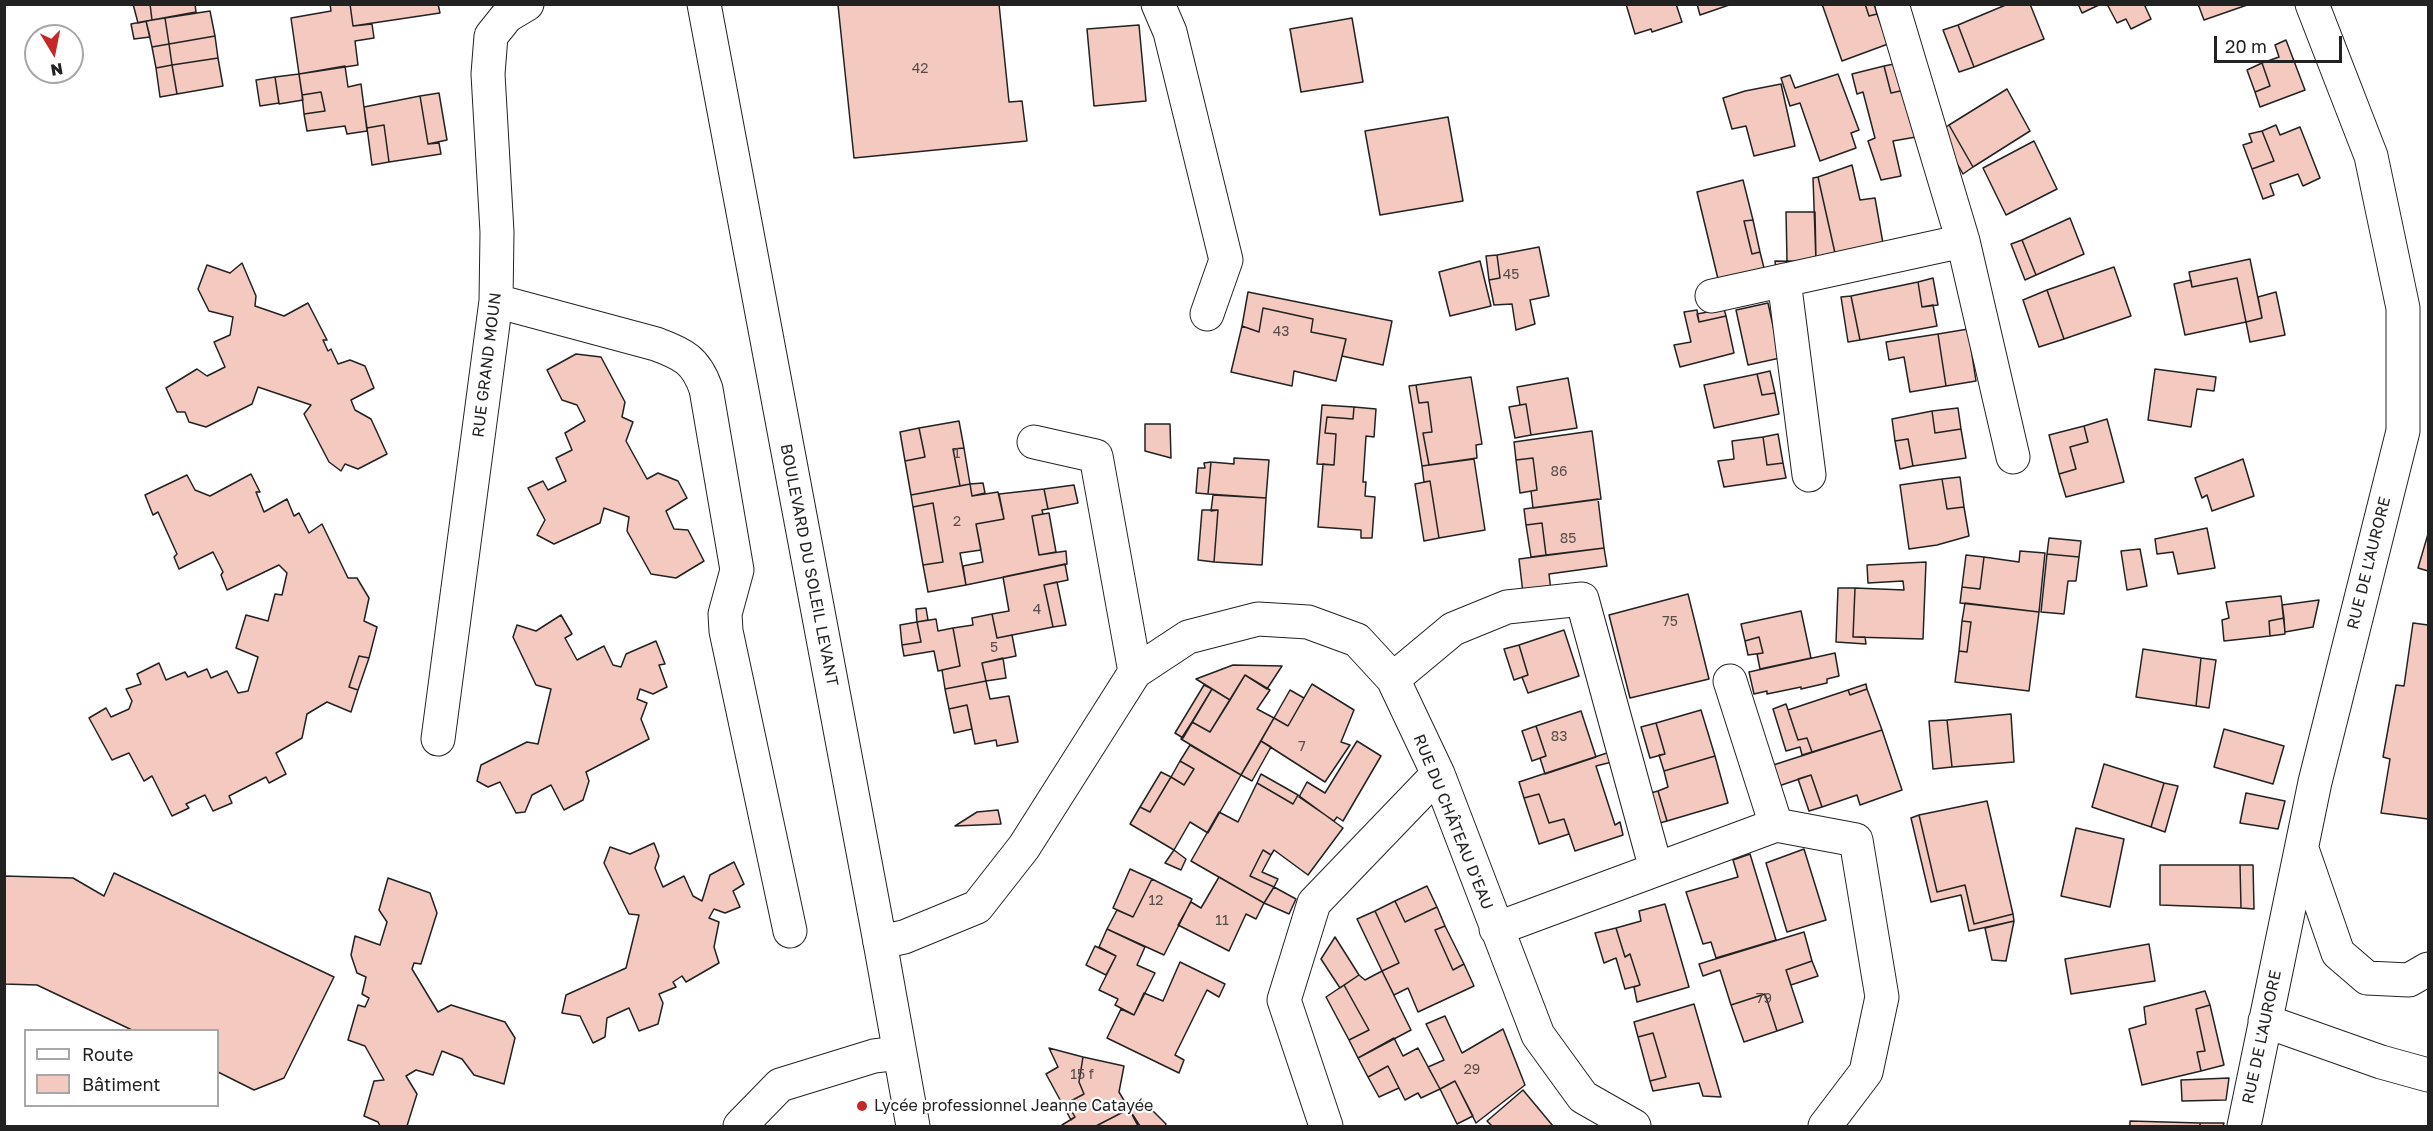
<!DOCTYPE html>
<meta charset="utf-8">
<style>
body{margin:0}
#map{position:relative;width:2433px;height:1131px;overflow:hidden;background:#fff;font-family:"Golos Text",sans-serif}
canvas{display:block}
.frame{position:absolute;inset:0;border:6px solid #222;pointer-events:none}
.legend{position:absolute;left:24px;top:1029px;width:195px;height:78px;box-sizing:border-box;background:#fff;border:2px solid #a7a7a7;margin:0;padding:8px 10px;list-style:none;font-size:18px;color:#222}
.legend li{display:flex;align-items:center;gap:12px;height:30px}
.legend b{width:30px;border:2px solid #a7a7a7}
.north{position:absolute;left:24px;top:24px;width:60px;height:60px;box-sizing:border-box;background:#fff;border:2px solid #a7a7a7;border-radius:50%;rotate:170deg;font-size:16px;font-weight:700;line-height:24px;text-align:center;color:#222}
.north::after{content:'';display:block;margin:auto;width:21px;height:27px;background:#c62828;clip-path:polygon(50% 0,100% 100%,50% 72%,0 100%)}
.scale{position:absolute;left:2214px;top:36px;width:128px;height:27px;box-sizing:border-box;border:3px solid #222;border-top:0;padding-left:8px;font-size:18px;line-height:21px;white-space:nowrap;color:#222;-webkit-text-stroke:4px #fff;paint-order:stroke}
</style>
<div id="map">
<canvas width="2433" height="1131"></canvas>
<div class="frame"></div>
<ul class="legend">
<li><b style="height:8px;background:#fff"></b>Route</li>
<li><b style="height:16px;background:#f3c9c0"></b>Bâtiment</li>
</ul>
<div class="north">N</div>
<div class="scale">20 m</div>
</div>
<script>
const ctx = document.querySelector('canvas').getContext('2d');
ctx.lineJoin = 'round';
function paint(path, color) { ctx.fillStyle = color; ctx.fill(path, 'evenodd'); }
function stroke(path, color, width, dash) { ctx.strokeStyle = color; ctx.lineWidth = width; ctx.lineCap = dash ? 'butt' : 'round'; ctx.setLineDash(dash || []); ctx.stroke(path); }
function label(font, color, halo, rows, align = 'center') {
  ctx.font = font + ' "Golos Text",sans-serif'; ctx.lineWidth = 4.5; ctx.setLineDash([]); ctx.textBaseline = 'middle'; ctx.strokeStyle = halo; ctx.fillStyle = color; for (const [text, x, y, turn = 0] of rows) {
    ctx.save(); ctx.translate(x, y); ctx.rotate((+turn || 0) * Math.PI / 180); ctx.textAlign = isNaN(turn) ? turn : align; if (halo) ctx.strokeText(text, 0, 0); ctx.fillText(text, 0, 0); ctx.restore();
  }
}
const building = new Path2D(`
 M133 4H150L152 20 138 23Z
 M150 4H195L196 12 152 20Z
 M330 4H350L353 26 372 24 374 38 355 41 358 65 299 74 291 18 331 11Z
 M350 4H438L440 13 353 26Z
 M999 4 1009 102 1022 101 1027 141 854 158 838 5Z
 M1626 4H1676L1682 22 1652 32 1651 29 1635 34Z
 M1697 4H1732L1700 15Z
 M1822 4H1865L1869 16 1877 14 1888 44 1842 61Z
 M1865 4H1874L1877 14 1869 16Z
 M2008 4H2030L2044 39 1974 67 1958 25Z
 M2078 4H2101L2082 13Z
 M2107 4H2144L2151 19 2131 29 2126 19 2117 23Z
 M2198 4H2250L2204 20Z
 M210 11 215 36 169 44 165 18Z
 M165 18 169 44 152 47 146 21Z
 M1352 18 1363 82 1301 92 1290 29Z
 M146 21 150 37 134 39 131 24Z
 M1139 25 1146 101 1094 106 1087 29Z
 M1958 25 1974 67 1959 72 1943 30Z
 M215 36 218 58 172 65 169 44Z
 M2286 40 2305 90 2260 107 2255 92 2270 86 2262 63 2279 57 2275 45Z
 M169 44 172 65 156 68 152 47Z
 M218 58 223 86 177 94 172 65Z
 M1899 63 1905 90 1891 93 1884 66Z
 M2262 63 2270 86 2255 92 2247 70Z
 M172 65 177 94 160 97 156 68Z
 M345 66 348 87 361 84 367 131 347 134 345 126 307 131 304 114 325 111 321 92 302 95 299 74Z
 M1884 66 1891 93 1905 90 1916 137 1893 141 1901 176 1881 180 1868 141 1875 138 1863 92 1857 94 1852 74Z
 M299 74 303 100 279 104 275 77Z
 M1838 74 1859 130 1851 133 1856 148 1820 161 1800 103 1790 106 1781 78 1790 75 1795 88Z
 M275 77 279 103 260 106 256 80Z
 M1781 84 1795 146 1754 156 1746 126 1732 129 1723 98 1745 91Z
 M2007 89 2030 131 1973 167 1949 125Z
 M321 92 325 111 304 114 302 95Z
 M439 93 447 140 428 144 420 96Z
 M420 96 428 144 439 143 441 154 389 162 384 125 367 128 364 107Z
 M1448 117 1463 201 1380 215 1365 131Z
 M384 125 389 162 372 165 367 128Z
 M1949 125 1973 167 1963 174 1939 132Z
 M2276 125 2280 135 2300 127 2320 178 2303 186 2298 174 2270 184 2274 195 2263 199 2252 169 2274 161 2262 131Z
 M2262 131 2274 161 2252 169 2243 145 2252 142 2249 134Z
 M2034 141 2057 189 2006 215 1983 168Z
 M1852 165 1860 200 1875 198 1884 249 1837 262 1818 177Z
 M1818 177 1837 262 1777 277 1775 261 1816 262 1813 178Z
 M1743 180 1753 220 1744 221 1752 254 1760 252 1765 272 1719 283 1697 192Z
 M1786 212H1815L1816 262 1787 261Z
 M2070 218 2084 254 2036 275 2022 240Z
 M1753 220 1760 252 1752 254 1744 221Z
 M2022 240 2036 275 2025 280 2011 244Z
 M1539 247 1549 296 1530 300 1535 324 1516 330 1512 304 1494 305 1489 280 1500 278 1497 255Z
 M1497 255 1500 278 1489 280 1486 256Z
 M2250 259 2262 318 2246 322 2237 278 2192 287 2189 272Z
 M1480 261 1491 306 1450 316 1439 272Z
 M242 263 256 296 255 306 284 316 308 303 327 340H323L328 351 331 349 338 364 350 360 365 366 374 388 351 400 355 410 371 419 387 454 358 469 345 464 341 471 329 462 304 414 311 405 258 387 252 404 206 427 189 422 185 412H177L166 388 197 369 207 376 225 367 214 342 230 335 233 317 209 311 198 289 207 265 230 273Z
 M2114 267 2131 316 2064 339 2047 290Z
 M1933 278 1938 305 1922 307 1918 282Z
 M2237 278 2246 322 2185 335 2174 284 2191 280 2192 287Z
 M1918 282 1922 307 1933 305 1937 326 1860 340 1851 296Z
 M2047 290 2064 339 2039 347 2023 300Z
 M1248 292 1392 321 1383 365 1342 356 1346 339 1311 332 1313 319 1263 308 1259 332 1242 326Z
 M2276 292 2285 335 2250 342 2246 322 2262 318 2258 297Z
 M1851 296 1860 340 1848 342 1841 297Z
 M1768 303 1780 358 1748 365 1736 310Z
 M1263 308 1313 319 1311 332 1346 339 1336 381 1294 371 1292 386 1231 372 1242 326 1259 332Z
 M1724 309 1726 316 1699 322 1697 314Z
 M1697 310 1699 322 1726 316 1734 353 1680 367 1674 345 1691 342 1684 312Z
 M1968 329 1976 381 1946 386 1938 334Z
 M1938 334 1946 386 1910 392 1904 357 1889 360 1886 342Z
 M576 354 601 357 625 402 622 417 633 422 626 441 647 479 658 473 678 481 687 498 666 511 674 529 688 530 704 561 676 578 651 574 627 531 629 517 604 508 600 523 554 544 537 535 545 520 528 488 543 481 548 490 566 481 556 458 572 450 565 433 585 421 577 405 562 400 547 370Z
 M2155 369 2216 377 2214 391 2197 389 2191 427 2148 420Z
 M1770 371 1775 393 1762 395 1757 374Z
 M1757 374 1762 395 1775 393 1779 414 1714 428 1704 385Z
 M1471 377 1482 444 1476 445 1477 458 1429 465 1423 433 1432 432 1428 402 1419 403 1416 385Z
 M1568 378 1577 428 1531 435 1526 404 1520 405 1517 387Z
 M1416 385 1419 403 1428 402 1432 432 1423 433 1429 465 1422 466 1409 386Z
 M1526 404 1531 435 1515 438 1509 407Z
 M1322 405 1354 407 1353 419 1327 417 1325 433 1336 434 1334 465 1317 464Z
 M1354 407 1376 409 1374 437 1366 436 1363 482H1366L1365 496 1375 497 1372 538H1361V530L1318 527 1323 464 1334 465 1336 434 1325 433 1327 417 1353 419Z
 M1958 408 1961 429 1935 433 1932 411Z
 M1932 411 1935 433 1961 429 1966 458 1913 466 1908 439 1895 441 1892 419Z
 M2107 419 2124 482 2066 497 2059 474 2076 469 2070 447 2088 442 2084 426Z
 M959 421 964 448 953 449 960 486 911 495 905 461 925 457 919 428Z
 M1145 424H1170L1171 458 1145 451Z
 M2084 426 2088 442 2070 447 2076 469 2059 474 2049 435Z
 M919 428 925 457 905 461 900 432Z
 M1592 431 1601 499 1533 508 1531 491 1537 490 1533 458 1516 460 1514 442Z
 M1778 434 1783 463 1767 465 1763 437Z
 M1763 437 1767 465 1783 463 1786 478 1724 487 1718 461 1734 459 1732 441Z
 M1908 439 1913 466 1900 469 1895 441Z
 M964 448 970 484 960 486 953 449Z
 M1234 458 1269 460 1266 498 1208 494 1211 462 1234 464Z
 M1533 458 1537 490 1520 493 1516 460Z
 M1474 459 1485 530 1439 538 1430 481 1424 482 1422 466Z
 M2243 459 2254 496 2212 511 2207 495 2202 498 2195 478Z
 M1211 462 1208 494 1196 493 1198 468H1205L1204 463Z
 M251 474 260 492H256L264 512 287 499 294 516 299 513 309 533 322 524 348 578H357L369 598 364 621 377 627 369 658 359 656 349 687 358 690 351 712 327 702 307 714 302 738 276 753 286 774 269 783 266 777 229 796 232 803 213 811 205 795 186 804 189 808 172 816 152 776 144 781 129 753 112 760 89 718 106 708 111 717 129 709 132 701 126 689 141 684 137 674 159 663 166 680 185 672 188 677 207 669 211 678 227 671 238 693 248 691 258 657 236 648 246 615 268 621 275 594 282 595 287 573 279 565 227 590 221 575 223 572 213 552 179 569 174 557 177 554 158 512 153 515 145 495 187 475 195 490 210 496Z
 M1960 477 1964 507 1947 509 1942 479Z
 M1942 479 1947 509 1964 507 1969 536 1937 545 1909 549 1900 485Z
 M1430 481 1439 538 1424 541 1415 484Z
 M983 483 985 493 972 496 970 484Z
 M970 484 972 496 998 492 1004 519 976 524 981 550 960 553 966 585 928 592 923 565 943 562 933 503 913 507 911 495Z
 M1074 485 1078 503 1048 509 1044 489Z
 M1044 489 1048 509 1042 510 1043 514 1032 516 1039 555 1066 551 1067 564 966 585 963 566 983 562 976 524 1004 519 999 494Z
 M1213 495 1266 498 1262 565 1214 562 1218 510 1211 511Z
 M1598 499 1604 548 1546 555 1542 523 1526 525 1524 509Z
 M933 503 943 562 923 565 913 507Z
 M1202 510H1218L1214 562 1198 560Z
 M1049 513 1056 552 1039 555 1032 516Z
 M1542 523 1546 555 1531 557 1526 525Z
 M2207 528 2215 568 2178 574 2173 552 2157 554 2155 539Z
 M2428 534V571L2418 568Z
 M2049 538 2081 541 2079 557 2047 554Z
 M1604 548 1607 566 1549 574 1552 599 1524 602 1519 559Z
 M2140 549 2147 586 2127 590 2121 551Z
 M2020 551 2045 553 2039 612 1960 603 1962 587 1980 589 1984 557 2019 562Z
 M2047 554 2079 557 2076 581H2068L2064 614 2041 612Z
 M1966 555 1984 557 1980 589 1962 587Z
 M1926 562 1923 639 1853 637 1855 588 1904 590 1903 581 1868 583 1867 565Z
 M1065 564 1068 580 1044 585 1053 627 997 638 992 614 1009 611 1003 577Z
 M1057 582 1066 625 1053 627 1044 585Z
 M1838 588H1855L1853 637H1865L1866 644 1836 642Z
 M1688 594 1709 679 1630 698 1609 615Z
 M2281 596 2284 618 2269 621 2270 636 2224 641 2222 620 2229 618 2226 602Z
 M2319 600 2313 627 2285 632 2282 605Z
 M1965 603 2039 612 2029 691 1955 682 1959 651 1967 652 1971 622 1962 621Z
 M926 608 928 620 917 622 916 609Z
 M1801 611 1811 658 1760 669 1757 654 1763 653 1759 637 1745 641 1741 624Z
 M992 614 997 638 1012 635 1016 656 982 663 986 681 945 689 942 670 960 666 953 628 973 625 972 618Z
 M561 615 572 634 565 638 577 660 604 646 613 665 621 667 626 654 656 641 665 664 659 665 667 687 653 694 640 689 637 699 647 703 641 719 649 739 586 772 589 781 583 800 564 810 551 785 532 795 525 812 516 813 500 782 488 787 477 781 481 765 527 742 538 744 551 689 536 685 513 637 517 625 536 631Z
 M2284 618 2285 634 2270 636 2269 621Z
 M936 619 938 631 953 628 960 666 938 671 934 651 904 656 902 645 921 642 917 622Z
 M1962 621 1971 622 1967 652 1959 651Z
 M917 622 921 642 902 645 900 625Z
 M2413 623 2428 625V819L2381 813 2390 759 2383 757 2396 685 2404 686Z
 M1564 630 1579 676 1528 693 1522 677 1528 675 1519 645Z
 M1759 637 1763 653 1748 655 1745 641Z
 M1519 645 1528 675 1514 680 1504 649Z
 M2143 649 2201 658 2196 706 2136 697Z
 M1835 653 1839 676 1827 679V683L1801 689V687L1767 694V691L1754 694 1749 672Z
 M359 656 369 658 358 690 349 687Z
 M1003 658 1006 678 986 681 982 663Z
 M2201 658 2216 660 2209 708 2196 706Z
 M1233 665 1282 666 1267 689 1245 675 1230 700 1196 679Z
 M1245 675 1270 690 1257 709 1274 718 1241 775 1181 739 1192 722 1210 732Z
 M986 681 990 699 1009 696 1018 742 997 746 996 740 975 744 967 705 949 709 945 689Z
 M1312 684 1354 710 1341 742 1350 745 1325 782 1261 741 1274 718 1288 726Z
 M1866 684 1867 689 1850 695 1848 690Z
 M1204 685 1212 689 1183 738 1175 733Z
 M1212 689 1230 700 1210 732 1192 722Z
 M1867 689 1882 730 1812 752 1807 738 1798 740 1788 710 1848 690 1850 695Z
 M1290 690 1304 698 1288 726 1274 718Z
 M1786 704 1798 740 1807 738 1812 752 1802 755 1800 747 1786 751 1773 709Z
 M967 705 972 729 954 733 949 709Z
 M1701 710 1715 756 1664 771 1659 755 1665 754 1656 723Z
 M1581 711 1596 757 1545 774 1540 758 1546 756 1536 726Z
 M2011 714 2014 762 1952 767 1947 720Z
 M1947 720 1952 767 1933 769 1929 721Z
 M1656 723 1665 754 1650 758 1641 727Z
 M1536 726 1546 756 1532 761 1522 731Z
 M2224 729 2284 746 2273 784 2214 767Z
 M1882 730 1902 790 1860 805 1857 795 1822 807 1811 775 1770 789 1764 768Z
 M1261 741 1271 747 1252 781 1241 775Z
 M1357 741 1381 756 1343 821 1337 817 1334 821 1299 797 1307 782 1325 793Z
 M1190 745 1241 775 1208 833 1190 822 1174 850 1130 824 1140 807 1150 812 1171 777 1184 785 1194 769 1180 761Z
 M1613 751 1616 761 1596 766 1615 825 1620 822 1623 835 1575 851 1564 819 1549 823 1539 794 1524 798 1519 782Z
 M1715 756 1728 803 1667 821 1658 791 1668 787 1664 771Z
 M1180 761 1194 769 1184 785 1171 777Z
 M2104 764 2164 783 2151 827 2092 807Z
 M1161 772 1171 777 1150 812 1140 807Z
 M1261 774 1298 795 1293 804 1257 783Z
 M1811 775 1822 807 1809 811 1798 779Z
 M1257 783 1293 804 1298 795 1343 828 1308 875 1274 850 1271 855 1263 850 1250 876 1274 887 1264 903 1191 861 1219 812 1238 822Z
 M2164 783 2178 786 2165 832 2151 827Z
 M1658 791 1667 821 1652 825 1643 795Z
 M2246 793 2285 801 2278 829 2240 823Z
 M1539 794 1549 823 1564 819 1569 834 1539 844 1524 798Z
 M1987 801 2013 914 1974 924 1965 885 1937 892 1919 815Z
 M998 810 1001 824 955 826 977 812Z
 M1919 815 1937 892 1965 885 1974 924 2013 914 2014 921 1969 931 1961 895 1931 902 1911 818Z
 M2076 828 2124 839 2110 907 2061 896Z
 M654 843 659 856 655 868 663 887 684 876 693 896 702 901 710 875 734 862 744 884 733 891 740 907 725 913 714 909 709 918 719 922 714 947 719 963 686 982 682 976 673 982 676 987 659 994 663 1003 658 1024 639 1031 629 1008 607 1018 605 1037 593 1043 580 1016 562 1013 566 995 626 968 639 915 629 914 604 863 610 847 630 854Z
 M1804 849 1826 920 1787 932 1766 863Z
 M1174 850 1186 859 1181 870 1165 863Z
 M1263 850 1271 855 1262 872 1278 879 1274 887 1250 876Z
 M1750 854 1776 940 1716 958 1711 942 1703 944 1686 892 1738 877 1733 860Z
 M2160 865H2240L2241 908 2160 905Z
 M2240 865H2253L2254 909 2241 908Z
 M1130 869 1152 879 1133 917 1113 908Z
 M114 873 334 977 284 1078 254 1090 218 1072V1030H132L37 985 4 984V876L73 878 104 896Z
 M1219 877 1264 903 1256 919 1246 914 1229 951 1178 925 1191 902 1201 908Z
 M388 878 430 893 437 913 421 964 414 963 412 969 438 1012 451 1005 505 1022 515 1038 504 1084 474 1075 462 1059 442 1051 433 1075 416 1070 406 1076 417 1094 407 1126H380L378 1122 364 1116 374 1081 384 1080 365 1046 348 1040 358 1005 365 1007 369 998 362 994 366 977 357 973 351 955 355 936 380 945 387 922 379 910Z
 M1152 879 1192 899 1164 955 1107 929 1117 910 1133 917Z
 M1427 886 1437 907 1405 922 1395 901Z
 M1274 887 1296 899 1289 914 1264 903Z
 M1395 901 1405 922 1437 907 1445 926 1435 930 1453 970 1464 964 1474 986 1418 1012 1408 988 1394 995 1382 971 1399 963 1375 911Z
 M1665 904 1689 987 1637 1002 1634 987 1640 985 1630 954 1625 957 1616 928 1641 921 1639 911Z
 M1375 911 1399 963 1382 971 1357 919Z
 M2014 921 2006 961 1992 960 1985 928Z
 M1445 926 1464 964 1453 970 1435 930Z
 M1616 928 1625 957 1630 954 1640 985 1625 989 1616 958 1604 963 1595 933Z
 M1107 929 1145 947 1137 965 1155 973 1134 1015 1115 1005 1118 999 1099 990 1116 956 1099 947Z
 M1804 932 1812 961 1786 970 1803 1022 1777 1031 1765 994 1731 1005 1720 970 1703 976 1699 964Z
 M1335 937 1359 975 1340 988 1321 959Z
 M2149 944 2155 981 2071 994 2065 959Z
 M1095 946 1116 956 1106 975 1086 965Z
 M1812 961 1818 976 1791 985 1786 970Z
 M1180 962 1225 984 1219 997 1207 990 1175 1055 1184 1060 1179 1073 1107 1038 1121 1009 1134 1015 1144 993 1163 1001Z
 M1382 971 1411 1030 1358 1058 1349 1040 1369 1030 1344 985 1359 975 1365 980Z
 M1344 985 1369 1030 1349 1040 1326 997Z
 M2205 991 2210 1005 2196 1009 2205 1051 2197 1052 2201 1071 2142 1085 2129 1029 2146 1024 2144 1007Z
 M1765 994 1777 1031 1744 1042 1731 1005Z
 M1694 1004 1721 1097 1703 1096 1699 1083 1653 1091 1650 1081 1666 1077 1653 1033 1638 1037 1634 1022Z
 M2210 1005 2224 1065 2201 1071 2197 1052 2205 1051 2196 1009Z
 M1445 1016 1462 1053 1503 1029 1525 1085 1476 1123 1455 1081 1440 1089 1428 1067 1444 1060 1426 1024Z
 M1653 1033 1666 1077 1650 1081 1638 1037Z
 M1394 1038 1403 1056 1418 1048 1440 1089 1421 1098 1418 1093 1405 1100 1388 1066 1368 1077 1358 1058Z
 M1049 1048 1083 1057 1079 1082 1084 1094 1067 1103 1075 1117 1071 1120 1046 1074 1058 1067Z
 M1083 1057 1124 1066 1119 1092 1129 1109 1096 1126H1063L1062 1125 1075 1117 1067 1103 1084 1094 1079 1082Z
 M1388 1066 1399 1088 1379 1097 1368 1077Z
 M2229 1078 2226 1100 2182 1101 2181 1080Z
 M1455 1081 1473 1116 1457 1124 1440 1089Z
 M1523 1090 1553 1126H1492L1487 1121Z
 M1143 1101 1166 1124 1165 1126H1138L1129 1109Z
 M1129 1109 1140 1126H1096Z
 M2130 1121 2200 1123V1126H2130Z
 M2200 1123H2224L2223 1126H2200Z`);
const minor = new Path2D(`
 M1158 4 1170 32 1226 260 1207 314
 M1892 4 1963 241 2013 457
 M1784 280 1809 475
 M1712 296 1963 241
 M496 301 656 344C683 354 696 360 706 389L737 570 725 614 726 631 790 931
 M1034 442 1096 456 1135 672
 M1393 679 1453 629 1507 607 1582 599 1656 869
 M1730 681 1776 825
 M438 739 496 301 497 232 488 74 491 36 507 16 527 4
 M2302 849 2338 953 2367 978 2409 980 2428 969
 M1496 929 1776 825 1856 840 1882 997 1866 1072 1825 1126
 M880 942 904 937 977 907 1024 847 1135 672 1188 637 1258 619 1308 622 1357 640 1393 679 1438 774 1538 1035 1583 1097 1634 1126
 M2265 1021 2381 1062 2428 1075
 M740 1126 780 1085 874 1056 899 1053
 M1326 1126 1284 1000 1314 903 1438 774
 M2244 1126 2315 782 2403 431V308L2371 156 2312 4`);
const major = new Path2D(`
 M704 4 880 942 913 1126`);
const markers = [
 [862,1106,6,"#c62828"]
];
const numberNames = [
 ["42",920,69],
 ["45",1511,275],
 ["43",1281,332],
 ["1",957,454],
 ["86",1559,472],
 ["2",957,522],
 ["85",1568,539],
 ["4",1037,610],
 ["75",1670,622],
 ["5",994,648],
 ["83",1559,737],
 ["7",1302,747],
 ["12",1156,901],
 ["11",1222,921],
 ["79",1764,999],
 ["29",1472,1070],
 ["15 f",1082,1075]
];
const streetNames = [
 ["RUE GRAND MOUN",487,365,-83],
 ["RUE DE L'AURORE",2369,563,-76],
 ["BOULEVARD DU SOLEIL LEVANT",809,565,79],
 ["RUE DU CHÂTEAU D'EAU",1453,822,68],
 ["RUE DE L'AURORE",2262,1037,-78]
];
const poiNames = [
 ["Lycée professionnel Jeanne Catayée",874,1106]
];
paint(building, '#f3c9c0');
stroke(building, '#222', 1.5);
stroke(minor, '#222', 35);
stroke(major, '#222', 35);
stroke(minor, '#fff', 33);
stroke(major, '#fff', 33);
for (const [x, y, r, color] of markers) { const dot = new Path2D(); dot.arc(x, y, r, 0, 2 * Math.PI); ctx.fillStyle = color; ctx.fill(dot); stroke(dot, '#fff', 2); }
label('14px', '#564c4a', null, numberNames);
label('16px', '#222', '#fff', streetNames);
label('16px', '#222', '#fff', poiNames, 'left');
</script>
